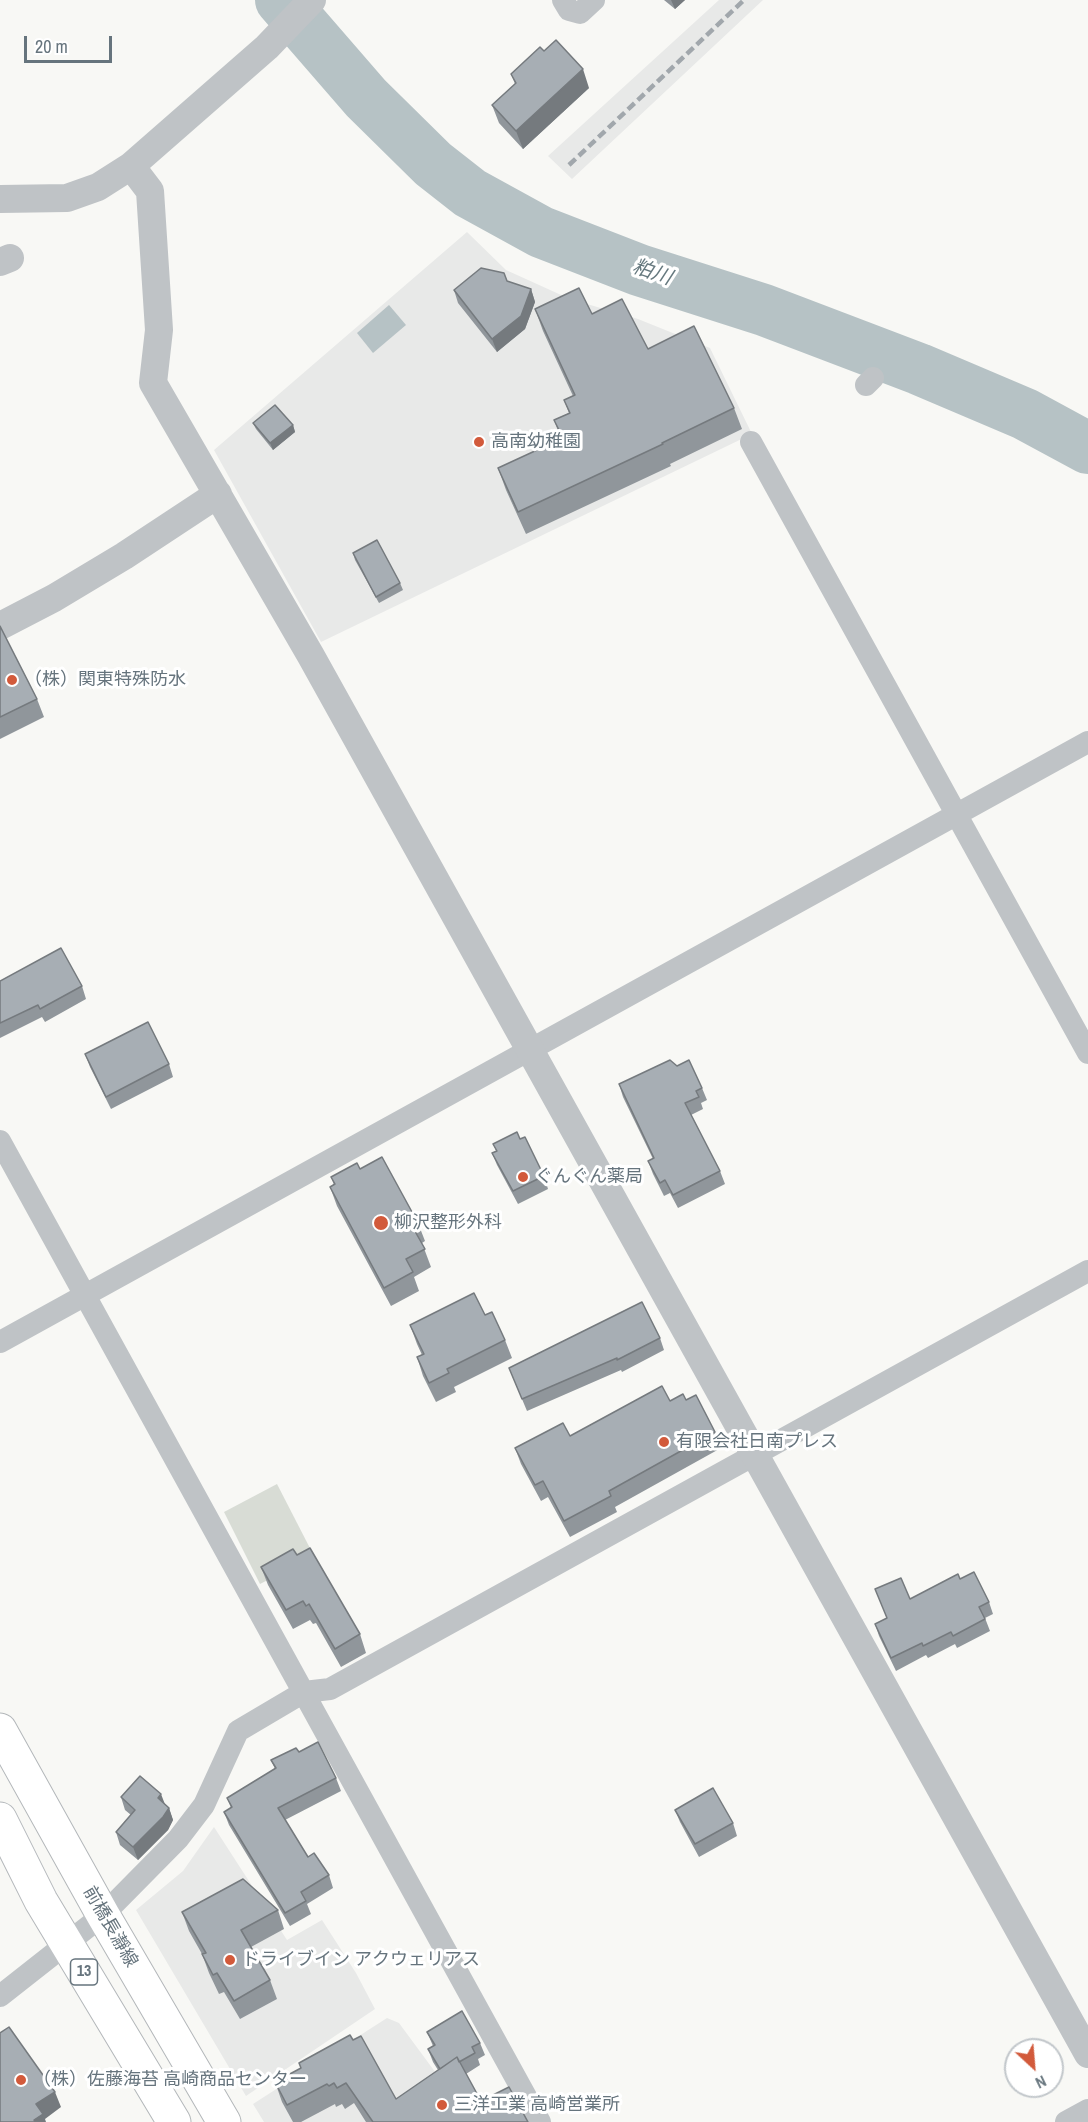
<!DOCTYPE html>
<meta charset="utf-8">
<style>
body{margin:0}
#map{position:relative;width:1088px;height:2122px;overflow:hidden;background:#f8f8f5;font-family:"Archivo Narrow",sans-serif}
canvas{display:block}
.north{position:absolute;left:1004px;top:2038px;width:60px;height:60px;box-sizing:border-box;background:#fff;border:2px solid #c2c7cb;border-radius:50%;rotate:154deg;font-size:16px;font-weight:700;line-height:24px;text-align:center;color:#66747d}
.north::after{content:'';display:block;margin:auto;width:21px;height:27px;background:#d25a3b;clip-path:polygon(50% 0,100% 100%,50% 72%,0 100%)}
.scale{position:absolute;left:24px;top:36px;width:88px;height:27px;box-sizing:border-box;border:3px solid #66747d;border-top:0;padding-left:8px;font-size:18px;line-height:21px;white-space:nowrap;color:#66747d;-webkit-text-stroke:4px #fff;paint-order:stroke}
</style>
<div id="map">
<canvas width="1088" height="2122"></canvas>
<div class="north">N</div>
<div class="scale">20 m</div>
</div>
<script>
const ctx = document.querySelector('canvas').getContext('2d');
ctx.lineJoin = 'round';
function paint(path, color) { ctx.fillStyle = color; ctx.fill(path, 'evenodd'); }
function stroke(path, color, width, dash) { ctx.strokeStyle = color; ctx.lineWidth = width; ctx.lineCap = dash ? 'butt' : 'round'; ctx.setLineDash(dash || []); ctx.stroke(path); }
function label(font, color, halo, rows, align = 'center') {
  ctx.font = font + ' "Archivo Narrow","Noto Sans JP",sans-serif'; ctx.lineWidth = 6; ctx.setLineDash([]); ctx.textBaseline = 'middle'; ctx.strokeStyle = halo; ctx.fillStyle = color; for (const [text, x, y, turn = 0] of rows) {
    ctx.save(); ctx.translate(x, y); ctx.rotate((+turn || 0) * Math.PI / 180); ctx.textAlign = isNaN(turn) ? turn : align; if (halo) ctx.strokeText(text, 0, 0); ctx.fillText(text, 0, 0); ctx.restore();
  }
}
const built = new Path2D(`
 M719 0H763L572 179 548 156Z
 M467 232 506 270 570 299 638 319 710 348 752 434 321 642 214 450Z
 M214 1827 287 1940 322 1920 356 1973 375 2009 246 2096 136 1910 183 1871Z
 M387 2018 399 2023 472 2122H264L253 2104Z`);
const green = new Path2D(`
 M277 1484 314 1556 260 1584 224 1512Z`);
const water = new Path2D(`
 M389 305 406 325 373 353 357 333Z`);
const river = new Path2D(`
 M281 0 366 98 433 164 470 193 541 232 639 270 764 310 919 369 1025 414 1088 448`);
const minor = new Path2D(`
 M563 0 569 10 580 13 594 0
 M866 385 873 378
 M751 442 1088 1053
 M0 1141 540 2122
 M0 1342 1088 742
 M0 1996 103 1915 178 1839 204 1805 238 1731 304 1692 330 1689 1088 1271
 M1066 2122 1088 2110`);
const tertiary = new Path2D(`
 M131 166 150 191 159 330 153 383 311 656 1088 2054
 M0 199 67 198 98 187 131 166 267 47 312 0
 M0 262 10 258
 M0 626 54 598 124 556 218 494`);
const primary = new Path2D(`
 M0 1730 103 1915 224 2122
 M0 1819 41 1901 174 2122`);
const rail = new Path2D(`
 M569 165 744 0`);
const wall = new Path2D(`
 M664 0H685L675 9Z
 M511 74 589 88 523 149 499 123 492 105 515 84Z
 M531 289 535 302 525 329 497 352 458 303 454 290Z
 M535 309 592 314 648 349 734 408 742 429 670 464 671 466 526 534 506 490 498 468 561 439 554 420 569 413 564 400 573 396 543 331Z
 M253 423 293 425 295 432 273 450 256 429Z
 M353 553 400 583 403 590 379 603 355 560Z
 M0 626 37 699 44 717 0 739Z
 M0 981 82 986 86 999 45 1022 42 1017 0 1038Z
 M85 1054 169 1064 173 1077 111 1109 90 1067Z
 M619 1084 702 1088 707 1100 701 1103 703 1109 691 1115 720 1171 725 1184 678 1208 670 1193 664 1196 653 1174 648 1161 653 1159 623 1097Z
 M520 1139 544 1176 548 1189 518 1204 497 1165 492 1153 496 1151 493 1144Z
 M360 1169 418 1223 425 1241 422 1243 431 1267 414 1277 419 1291 391 1306 337 1206 330 1187 334 1185 331 1177Z
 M485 1315 505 1340 512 1358 454 1387 456 1392 436 1402 423 1376 417 1357 422 1355 417 1344 410 1325Z
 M660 1338 664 1350 622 1372 621 1370 527 1411 509 1368Z
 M686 1400 715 1432 721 1448 615 1507 617 1512 570 1537 548 1497 541 1501 521 1464 515 1448 570 1436 670 1401Z
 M297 1555 360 1634 366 1653 341 1667 316 1623 313 1624 310 1620 293 1629 268 1585 261 1567Z
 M960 1579 989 1602 993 1614 985 1618 990 1631 957 1648 955 1644 928 1658 926 1655 896 1671 879 1636 875 1624 887 1618 875 1589 910 1599Z
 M299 1752 336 1778 341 1791 285 1820 308 1857 329 1875 333 1888 307 1904 311 1914 290 1926 229 1825 224 1812 231 1808 227 1798 275 1769 271 1760Z
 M121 1797 165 1804 169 1808 173 1820 168 1830 138 1860 120 1845 116 1832 131 1815 125 1810Z
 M675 1810 733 1823 737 1836 699 1857 680 1822Z
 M278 1910 284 1929 251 1947 270 1980 277 1999 240 2019 224 1992 219 1994 209 1973 202 1954 189 1931 182 1912Z
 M427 2032 480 2043 485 2055 478 2059 480 2065 466 2074 481 2101 528 2122H366L354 2103 345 2109 342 2104 336 2107 335 2104 301 2122H293L282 2102 275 2082 301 2068 299 2063 353 2040 396 2099 438 2070 433 2062 428 2049 433 2046Z`);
const shadedWall = new Path2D(`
 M671 0H685L675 9Z
 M583 69 589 88 523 149 516 131Z
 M531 289 535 302 525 329 497 352 492 339Z
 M293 425 295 432 273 450 270 443Z
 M161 1794 166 1807 158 1798Z
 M169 1808 173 1820 168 1830 138 1860 133 1847Z
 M55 2092 61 2107 45 2119 46 2122H35L34 2120 36 2104Z`);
const building = new Path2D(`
 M556 40 583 69 516 131 492 105 516 83 511 74 540 47 544 51Z
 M481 268 504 273 507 281 531 289 521 316 492 339 454 290Z
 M579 288 592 314 622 299 648 349 694 326 734 408 662 443 663 444 518 512 498 468 563 438 554 420 570 413 564 400 575 395 535 309Z
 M275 405 293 425 270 443 253 423Z
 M377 540 400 583 376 597 353 553Z
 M0 626 37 699 0 717Z
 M61 948 82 986 40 1009 38 1005 0 1023V981Z
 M148 1022 169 1064 106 1097 85 1054Z
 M670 1060 677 1066 689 1060 702 1088 696 1091 699 1097 685 1103 720 1171 673 1195 665 1180 660 1183 648 1161 654 1158 619 1084Z
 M517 1132 520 1139 525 1137 544 1176 513 1191 492 1153 497 1151 493 1144Z
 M382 1157 418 1223 412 1226 425 1249 406 1259 413 1272 384 1288 330 1187 335 1184 331 1177 357 1163 360 1169Z
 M474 1293 485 1315 492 1312 505 1340 447 1369 449 1373 429 1383 417 1357 424 1354 410 1325Z
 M642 1302 660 1338 617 1360V1358L522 1399 509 1368Z
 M662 1386 670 1401 683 1394 686 1400 696 1395 715 1432 609 1491 611 1496 564 1521 543 1481 535 1485 515 1448 563 1423 570 1436Z
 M310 1548 360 1634 335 1649 309 1604 306 1606 303 1601 286 1610 261 1567 293 1549 297 1555Z
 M974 1572 989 1602 979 1607 985 1619 953 1636 951 1632 923 1646 922 1643 891 1658 875 1624 887 1618 875 1589 901 1578 910 1599 958 1574 960 1579Z
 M318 1742 336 1778 278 1808 308 1857 314 1853 329 1875 301 1892 306 1901 285 1913 224 1812 232 1807 227 1798 276 1768 271 1760 296 1748 299 1752Z
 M140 1776 161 1794 158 1798 169 1808 163 1817 133 1847 116 1832 135 1810 121 1797Z
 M713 1788 733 1823 695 1844 675 1810Z
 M243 1879 278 1910 241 1930 270 1980 234 2001 217 1973 213 1975 202 1954 206 1953 182 1912Z
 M462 2011 480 2043 472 2047 475 2053 459 2062 457 2057 440 2069 428 2049 435 2045 427 2032Z
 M9 2027 55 2092 36 2104 43 2114 34 2120 35 2122H0V2033Z
 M350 2035 353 2040 361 2036 396 2099 457 2057 481 2101 509 2087 528 2122H373L346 2083 337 2088 334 2083 329 2086 327 2084 287 2105 275 2082 301 2068 299 2063Z`);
const markers = [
 [479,442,6,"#d25a3b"],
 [12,680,6,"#d25a3b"],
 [523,1177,6,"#d25a3b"],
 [381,1223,8,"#d25a3b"],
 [664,1442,6,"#d25a3b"],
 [230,1960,6,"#d25a3b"],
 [21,2080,6,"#d25a3b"],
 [442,2105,6,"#d25a3b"]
];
const shields = [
 [84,1972,27]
];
const shieldNames = [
 ["13",84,1972]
];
const poiNames = [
 ["高南幼稚園",491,442],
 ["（株）関東特殊防水",24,680],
 ["ぐんぐん薬局",535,1177],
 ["柳沢整形外科",394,1223],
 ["有限会社日南プレス",676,1442],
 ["ドライブイン アクウェリアス",242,1960],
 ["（株）佐藤海苔 高崎商品センター",33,2080],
 ["三洋工業 高崎営業所",454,2105]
];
const streetNames = [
 ["前橋長瀞線",110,1927,60]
];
const waterNames = [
 ["粕川",652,273,19]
];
paint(built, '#e8e9e8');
paint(green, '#d8dcd5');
paint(water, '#b6c2c5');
stroke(river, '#b6c2c5', 52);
stroke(primary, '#b3b7ba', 35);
stroke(minor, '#bfc3c6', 22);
stroke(tertiary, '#bfc3c6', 28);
stroke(primary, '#fff', 33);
stroke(rail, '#a1a7ac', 4.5, [9, 4.5]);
paint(wall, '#90969b');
paint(shadedWall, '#757a7e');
paint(building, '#a7aeb4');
stroke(building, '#757a7e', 1.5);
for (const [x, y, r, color] of markers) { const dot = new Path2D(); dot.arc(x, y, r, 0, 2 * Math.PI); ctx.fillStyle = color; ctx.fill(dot); stroke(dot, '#fff', 2); }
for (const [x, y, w] of shields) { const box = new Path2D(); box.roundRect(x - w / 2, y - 13, w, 26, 4.5); ctx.fillStyle = '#fff'; ctx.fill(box); stroke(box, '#66747d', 1.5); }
label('bold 16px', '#66747d', null, shieldNames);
label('18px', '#66747d', '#fff', poiNames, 'left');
label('18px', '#66747d', '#fff', streetNames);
label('italic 20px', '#66797f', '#fff', waterNames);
</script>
